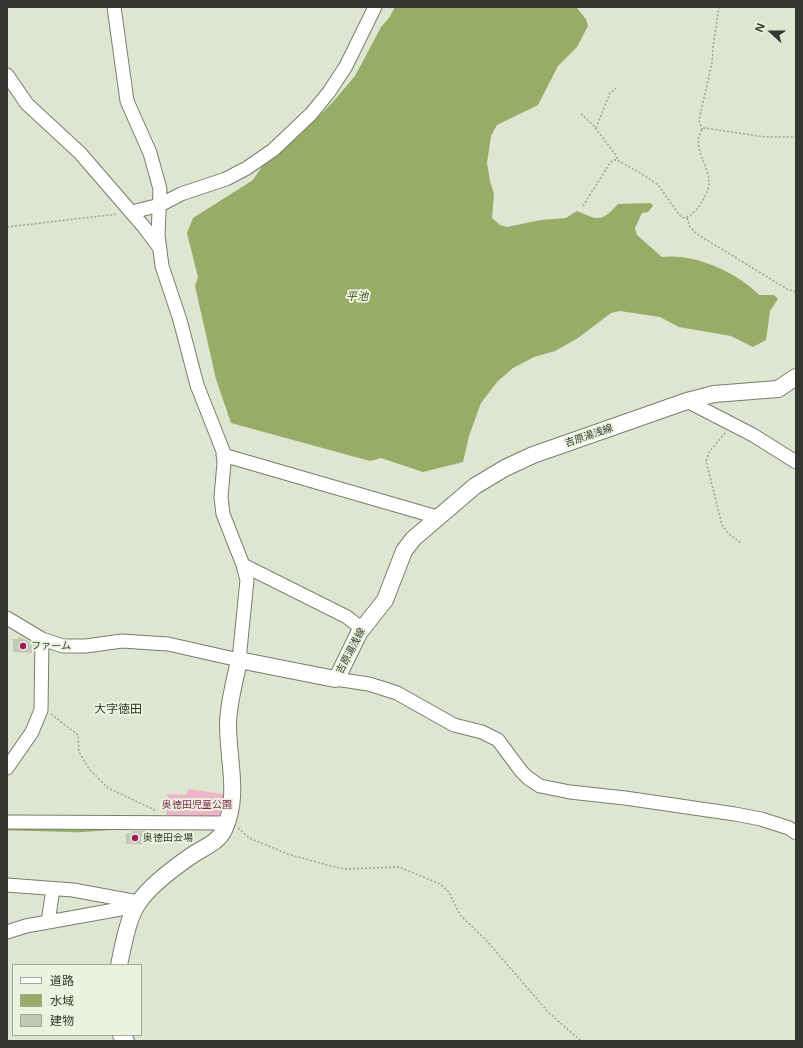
<!DOCTYPE html>
<meta charset="utf-8">
<style>
body{margin:0}
#map{position:relative;width:803px;height:1048px;overflow:hidden;background:#dee5d1;font-family:"Noto Sans","Noto Sans JP",sans-serif}
canvas{display:block}
.frame{position:absolute;inset:0;border:8px solid #353830;pointer-events:none}
.legend{position:absolute;left:12px;top:964px;width:130px;height:72px;box-sizing:border-box;background:#ebf2de;border:1px solid #a2a898;margin:0;padding:5px 7px;list-style:none;font-size:12px;color:#353830}
.legend li{display:flex;align-items:center;gap:8px;height:20px}
.legend b{width:20px;border:1px solid #a2a898}
.north{position:absolute;left:751px;top:12px;width:40px;height:40px;-webkit-text-stroke:3px #ebf2de;paint-order:stroke;rotate:291deg;font-size:11px;font-weight:700;line-height:16px;text-align:center;color:#353830}
.north::after{content:'';display:block;margin:auto;width:14px;height:18px;background:#353830;clip-path:polygon(50% 0,100% 100%,50% 72%,0 100%)}
</style>
<div id="map">
<canvas width="803" height="1048"></canvas>
<div class="frame"></div>
<ul class="legend">
<li><b style="height:5px;background:#fff"></b>道路</li>
<li><b style="height:11px;background:#97ac67"></b>水域</li>
<li><b style="height:11px;background:#c2c9b5"></b>建物</li>
</ul>
<div class="north">N</div>
</div>
<script>
const ctx = document.querySelector('canvas').getContext('2d');
ctx.lineJoin = 'round';
function paint(path, color) { ctx.fillStyle = color; ctx.fill(path, 'evenodd'); }
function stroke(path, color, width, dash) { ctx.strokeStyle = color; ctx.lineWidth = width; ctx.lineCap = dash ? 'butt' : 'round'; ctx.setLineDash(dash || []); ctx.stroke(path); }
function label(font, color, halo, rows, align = 'center') {
  ctx.font = font + ' "Noto Sans","Noto Sans JP",sans-serif'; ctx.lineWidth = 4; ctx.setLineDash([]); ctx.textBaseline = 'middle'; ctx.strokeStyle = halo; ctx.fillStyle = color; for (const [text, x, y, turn = 0] of rows) {
    ctx.save(); ctx.translate(x, y); ctx.rotate((+turn || 0) * Math.PI / 180); ctx.textAlign = isNaN(turn) ? turn : align; if (halo) ctx.strokeText(text, 0, 0); ctx.fillText(text, 0, 0); ctx.restore();
  }
}
const green = new Path2D(`
 M189 789 227 795 222 820 183 821 166 814 169 801 167 794 186 795Z`);
const water = new Path2D(`
 M395 7H576L586 19 588 26 577 47 558 66 538 105 497 125 491 136 487 163 490 181 494 194 492 218 500 225 507 227 541 220 566 218 577 211C598 220 601 223 618 204L651 203 653 206 648 212 642 213 635 228 637 235 662 257C694 253 737 272 759 295H774L778 299 770 311 766 340 753 347 731 336 679 327 660 317 620 311 611 313 578 338 555 351 534 357 513 368 497 382 481 403 469 436 463 462 423 472 381 458 370 461 231 423 216 379 195 286 198 277 187 233 193 218 253 180 269 156 307 128 332 103 355 76 381 27 389 18Z`);
const stream = new Path2D(`
 M7 829 79 831 108 829`);
const building = new Path2D(`
 M18 636 32 643V653L13 652V639H18Z
 M132 831H145V844H126V833H132Z`);
const path = new Path2D(`
 M581 114 593 125 616 155 617 159
 M596 128 610 93 616 88
 M702 130 699 120 712 63 713 47 719 7
 M583 206 610 163 613 160H617L642 174 658 185 681 217C692 222 708 195 709 185 711 168 688 143 704 128L766 137H796
 M687 218 690 227 697 234 787 289 796 292
 M7 227 118 214
 M725 433 709 452 706 461 722 525 728 533 741 543
 M51 714 78 735 79 752 89 769 108 788 157 811
 M238 828 249 838 288 854 327 865 345 869 399 867 440 884 449 892 460 915 486 940 549 1013 581 1041`);
const minor = new Path2D(`
 M7 75 27 104 80 153 144 227 159 247
 M132 212 160 205 181 194 226 179 247 168 273 150 311 114 329 92 346 66 375 7
 M687 401 753 435 796 462
 M223 455 437 517
 M243 565 347 617 362 629
 M7 618 42 639 63 646H86L122 641 152 643 168 644 239 660 247 580 243 565 223 514 221 497 224 463 223 451 197 385 180 320 162 266 158 235 160 189 150 153 127 101 114 7
 M335 679 369 684 397 693 454 725 482 732 498 740 521 771 528 778 540 786 570 792 625 798 735 814 761 819 789 828 796 833
 M7 768 32 732 41 710 42 639
 M7 822 227 823
 M7 885 73 890 138 902
 M48 922 53 889
 M7 932 26 926 137 906`);
const major = new Path2D(`
 M119 965C123 947 128 916 139 902 150 886 175 867 191 856 202 848 218 843 224 830 240 796 228 761 228 725 228 704 235 681 239 660L335 679 338 676 359 633 385 600 404 551 413 539 475 486 505 468 533 455 687 401 714 394 778 389 796 377
 M121 1035 126 1041`);
const markers = [
 [23,646,4,"#a21760"],
 [135,838,4,"#a21760"]
];
const streetNames = [
 ["吉原湯浅線",589,436,-19],
 ["吉原湯浅線",351,651,-62]
];
const poiNames = [
 ["ファーム",31,646],
 ["奥徳田会場",143,838]
];
const parkNames = [
 ["奥徳田児童公園",197,805]
];
const waterNames = [
 ["平池",357,297]
];
const quarterNames = [
 ["大字徳田",118,710]
];
paint(green, '#eeb4c9');
paint(water, '#97ac67');
stroke(stream, '#97ac67', 2.5);
paint(building, '#c2c9b5');
stroke(minor, '#787e6c', 15);
stroke(major, '#787e6c', 18);
stroke(path, '#a0a596', 1.5, [2, 2]);
stroke(minor, '#fff', 13);
stroke(major, '#fff', 16);
for (const [x, y, r, color] of markers) { const dot = new Path2D(); dot.arc(x, y, r, 0, 2 * Math.PI); ctx.fillStyle = color; ctx.fill(dot); stroke(dot, '#ebf2de', 1.5); }
label('10px', '#353830', '#ebf2de', streetNames);
label('10px', '#353830', '#ebf2de', poiNames, 'left');
label('10px', '#7f2950', '#ebf2de', parkNames);
label('italic 11px', '#3a4715', '#ebf2de', waterNames);
label('12px', '#353830', '#ebf2de', quarterNames);
</script>
